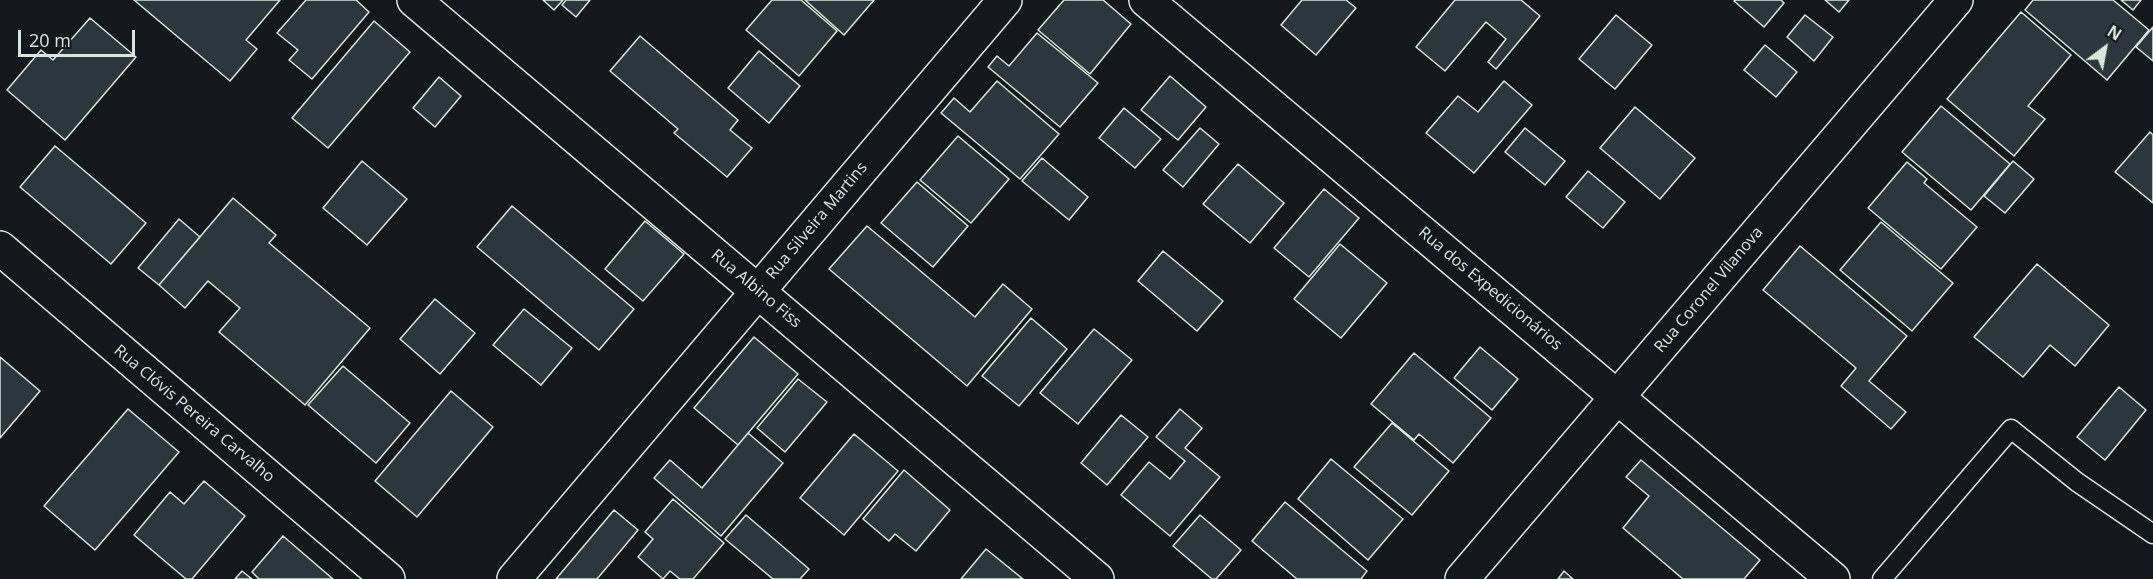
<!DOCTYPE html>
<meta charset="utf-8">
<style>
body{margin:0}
#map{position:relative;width:2153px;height:579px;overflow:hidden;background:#14181c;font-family:"Open Sans",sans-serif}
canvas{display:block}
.north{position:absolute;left:2075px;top:18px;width:60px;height:60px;-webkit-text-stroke:4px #14181c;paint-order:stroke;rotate:32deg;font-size:16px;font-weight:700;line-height:24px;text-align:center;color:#d8e6dc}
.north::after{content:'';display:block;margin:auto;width:21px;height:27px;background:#d8e6dc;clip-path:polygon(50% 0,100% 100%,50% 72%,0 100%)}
.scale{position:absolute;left:18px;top:30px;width:117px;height:27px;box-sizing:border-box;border:3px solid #d8e6dc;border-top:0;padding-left:8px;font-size:18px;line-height:21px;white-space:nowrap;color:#d8e6dc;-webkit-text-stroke:4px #14181c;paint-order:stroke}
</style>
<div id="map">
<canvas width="2153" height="579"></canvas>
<div class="north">N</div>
<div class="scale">20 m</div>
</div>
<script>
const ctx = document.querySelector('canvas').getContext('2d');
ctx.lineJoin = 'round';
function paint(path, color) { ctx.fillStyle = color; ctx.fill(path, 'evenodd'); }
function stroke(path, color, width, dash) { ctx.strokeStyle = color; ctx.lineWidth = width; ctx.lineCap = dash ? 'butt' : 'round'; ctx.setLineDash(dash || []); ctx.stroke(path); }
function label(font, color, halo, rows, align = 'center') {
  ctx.font = font + ' "Open Sans",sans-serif'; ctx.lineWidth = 4.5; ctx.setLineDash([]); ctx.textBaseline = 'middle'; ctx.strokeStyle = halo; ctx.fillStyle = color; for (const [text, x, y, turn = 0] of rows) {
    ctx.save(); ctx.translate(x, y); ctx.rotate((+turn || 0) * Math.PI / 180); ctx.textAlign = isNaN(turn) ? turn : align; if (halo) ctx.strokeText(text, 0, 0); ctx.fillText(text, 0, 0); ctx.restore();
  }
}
const building = new Path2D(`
 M134 0H280L246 40 257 49 230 81Z
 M306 0H356L369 12 312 79 289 60 298 50 277 33Z
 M543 0H563L554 10Z
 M566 0H590L576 17 562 5Z
 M772 0H801L837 31 799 76 746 30Z
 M805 0H874L844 35Z
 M1064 0H1103L1131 24 1090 74 1038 30Z
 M1302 0H1346L1356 8 1316 55 1281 25Z
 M1455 0H1521L1540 16 1496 69 1488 62 1506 39 1486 22 1445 71 1416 47Z
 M1736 0H1781L1784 3 1764 27 1734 1Z
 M1825 0H1849L1839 12Z
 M2033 0H2113L2149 30 2107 80 2025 10Z
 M2121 0H2141L2133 10Z
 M2021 12 2071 55 2028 106 2045 119 2014 156 1947 99Z
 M1616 15 1652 45 1615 89 1579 59Z
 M1805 15 1833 37 1814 61 1787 37Z
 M90 18 136 57 65 140 7 90 41 50 53 60Z
 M374 21 410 52 328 148 292 118Z
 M2153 27V61L2136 47Z
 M1037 33 1098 83 1060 127 988 67 997 56 1009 66Z
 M640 36 738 120 730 130 752 148 727 177 674 133 678 129 610 71Z
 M1765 45 1797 72 1776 97 1744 70Z
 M759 51 800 86 769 123 728 88Z
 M1170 76 1206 107 1178 140 1141 110Z
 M439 77 461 96 435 127 413 108Z
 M997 81 1059 134 1020 179 941 113 954 98 970 112Z
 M1504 81 1532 105 1474 173 1426 133 1458 96 1478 112Z
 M1941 106 2010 164 1971 210 1902 152Z
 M1635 107 1695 158 1660 199 1600 148Z
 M1124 108 1161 139 1135 168 1099 138Z
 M1200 128 1219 144 1183 187 1163 170Z
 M1525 128 1565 161 1545 185 1505 152Z
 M2150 132 2153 135V203L2115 172Z
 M958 136 1009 179 971 223 920 180Z
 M55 146 146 223 111 264 20 187Z
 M1042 158 1088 197 1069 220 1022 181Z
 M362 161 407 199 367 245 323 208Z
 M2013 161 2034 179 2005 213 1984 196Z
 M1907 162 1927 179 1924 183 1977 227 1941 269 1868 208Z
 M1238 164 1284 203 1250 243 1203 204Z
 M1588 171 1625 202 1603 228 1566 197Z
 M917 182 968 226 933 267 881 223Z
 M1324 189 1359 218 1309 277 1274 248Z
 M233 198 276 235 269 243 370 328 305 405 219 332 240 308 208 281 185 308 159 285Z
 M512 206 634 309 599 350 477 247Z
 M179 219 200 237 159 285 138 268Z
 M645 221 684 254 643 301 605 269Z
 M1881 222 1953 283 1912 331 1840 270Z
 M867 226 975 317 1003 284 1032 309 967 386 829 269Z
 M1340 244 1387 283 1341 338 1294 299Z
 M1800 246 1907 336 1869 381 1906 412 1891 429 1841 386 1856 368 1763 290Z
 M1163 251 1223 301 1197 331 1138 281Z
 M2037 264 2109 325 2075 366 2050 345 2023 377 1974 337Z
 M435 299 475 333 440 374 400 339Z
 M524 309 572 348 541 385 493 345Z
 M1031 318 1067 349 1019 406 982 376Z
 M1094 329 1132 360 1078 424 1040 393Z
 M754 337 798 374 738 445 694 408Z
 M1480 347 1518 379 1492 410 1454 378Z
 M1414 353 1491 418 1453 463 1419 434 1414 440 1371 404Z
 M0 357 40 391 0 438Z
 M343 366 410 423 376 463 308 405Z
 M798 379 827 402 785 452 757 428Z
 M2119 387 2146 410 2105 460 2077 437Z
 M451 391 493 427 417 517 375 481Z
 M128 409 179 452 95 550 44 506Z
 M1180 409 1202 428 1185 448 1220 477 1170 536 1121 495 1149 462 1170 479 1185 461 1156 437Z
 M1121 415 1148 437 1107 485 1081 463Z
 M1392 423 1449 471 1412 515 1354 467Z
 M748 433 783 463 721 536 654 478 670 460 702 488Z
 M854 434 898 471 844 535 800 498Z
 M1331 459 1403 519 1368 560 1298 499Z
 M1641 460 1760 560 1744 579H1683L1623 528 1649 496 1626 477Z
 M904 470 950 510 916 551 895 534 889 541 863 519Z
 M204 481 245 516 192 579H186L134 535 170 492 184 504Z
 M673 499 724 543 693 579H680L670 571 663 579 638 557 653 539 645 532Z
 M1285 502 1367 571 1361 579H1297L1252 541Z
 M614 510 638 530 597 579H556Z
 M746 515 809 569 800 579H773L725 539Z
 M1200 515 1241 550 1216 579H1212L1173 546Z
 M283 536 333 579H259L252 572Z
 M986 549 1023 579H961Z
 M242 571 252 579H235Z
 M1564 571 1573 579H1558Z`);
const service = new Path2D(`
 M1882 579 2011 429 2077 482 2153 534`);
const minor = new Path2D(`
 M414 0 1097 579
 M1146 0 1833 579
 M0 248 388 579
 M514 579 1005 0
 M1462 579 1956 0`);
const streetNames = [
 ["Rua Silveira Martins",817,221,-50],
 ["Rua Albino Fiss",756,289,40],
 ["Rua dos Expedicionários",1490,289,40],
 ["Rua Coronel Vilanova",1709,290,-50],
 ["Rua Clóvis Pereira Carvalho",194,414,40]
];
paint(building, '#2c363c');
stroke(building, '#d8e6dc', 1.5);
stroke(service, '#d8e6dc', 21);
stroke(minor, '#d8e6dc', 36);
stroke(service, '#14181c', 18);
stroke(minor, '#14181c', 33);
label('16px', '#d8e6dc', '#14181c', streetNames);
</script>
